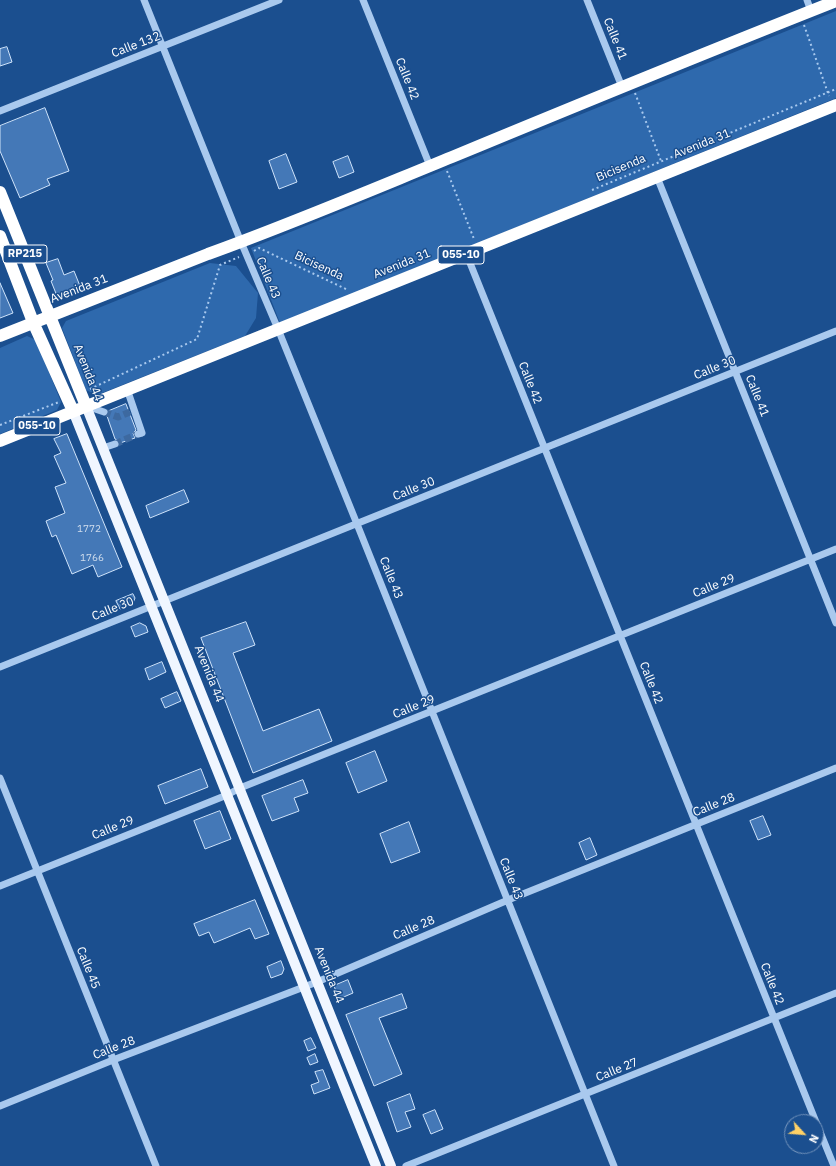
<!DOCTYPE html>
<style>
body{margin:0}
#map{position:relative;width:836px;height:1166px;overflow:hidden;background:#1b4f8f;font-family:"IBM Plex Sans",sans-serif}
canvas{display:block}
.north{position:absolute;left:784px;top:1114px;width:40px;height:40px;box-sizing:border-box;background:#1b4f8f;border:1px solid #7695bc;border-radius:50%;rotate:116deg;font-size:11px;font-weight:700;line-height:16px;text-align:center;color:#fff}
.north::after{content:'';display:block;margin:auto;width:14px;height:18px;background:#ffd166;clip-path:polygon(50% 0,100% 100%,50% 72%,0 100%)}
</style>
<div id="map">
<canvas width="836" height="1166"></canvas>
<div class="north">N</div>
</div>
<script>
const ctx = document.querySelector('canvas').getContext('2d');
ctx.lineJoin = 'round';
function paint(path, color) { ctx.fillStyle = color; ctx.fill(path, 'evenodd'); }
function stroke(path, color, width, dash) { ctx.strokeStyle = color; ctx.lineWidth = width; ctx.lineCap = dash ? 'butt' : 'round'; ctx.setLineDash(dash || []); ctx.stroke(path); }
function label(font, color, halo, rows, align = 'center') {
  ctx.font = font + ' "IBM Plex Sans",sans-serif'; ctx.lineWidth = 3; ctx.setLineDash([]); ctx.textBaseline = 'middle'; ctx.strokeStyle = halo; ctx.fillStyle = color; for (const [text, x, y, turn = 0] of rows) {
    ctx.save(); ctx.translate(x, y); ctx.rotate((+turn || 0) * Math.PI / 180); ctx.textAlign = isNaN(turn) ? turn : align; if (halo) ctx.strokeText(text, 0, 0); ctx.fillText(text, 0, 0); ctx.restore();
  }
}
const green = new Path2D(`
 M836 11V98L280 323 251 248Z
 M210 263 236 266 258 293 256 318 245 336 97 395 86 390 62 328 66 321Z
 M27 336 36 340 61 402 57 410 0 434V348Z`);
const building = new Path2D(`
 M7 47 12 62 0 66V49Z
 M45 108 69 171 47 179 50 185 20 198 0 151V126Z
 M286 154 297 182 279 189 269 161Z
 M348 156 354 172 339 178 333 162Z
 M58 259 64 275 74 271 80 286 57 296 51 281 53 280 46 263Z
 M0 283 13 313 0 318Z
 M126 404 136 430 133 433 135 438 120 443 119 441 115 439 107 416 109 414V411Z
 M67 434 122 567 98 577 93 565 72 574 56 535 52 537 46 521 65 513 55 487 66 483 54 456 61 453 54 439Z
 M184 490 189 502 150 518 146 506Z
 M133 594 135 598 133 603 120 609 116 601Z
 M246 622 255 645 233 653 263 731 319 709 332 741 253 773 201 638Z
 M140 623 146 626 148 632 135 637 131 627Z
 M162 662 166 672 149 680 145 669Z
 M177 692 181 701 165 708 161 699Z
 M375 751 387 781 358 793 346 763Z
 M201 769 208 787 165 804 158 786Z
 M303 780 308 793 294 798 299 811 272 821 262 796Z
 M220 811 231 839 205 849 194 821Z
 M763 816 771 835 758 840 750 821Z
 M409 822 420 852 391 863 380 834Z
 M590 838 597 855 586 860 579 843Z
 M255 900 269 934 255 939 250 928 214 943 209 932 199 936 194 924Z
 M281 961 284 969 282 974 271 978 267 967Z
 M348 980 353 993 339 999 334 986Z
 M402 994 407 1008 379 1018 402 1074 374 1086 346 1015Z
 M311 1038 316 1048 308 1051 304 1041Z
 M315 1054 318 1062 310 1065 307 1058Z
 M323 1070 330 1088 314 1094 311 1085 319 1082 315 1072Z
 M410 1094 415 1109 405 1112 411 1127 397 1132 387 1103Z
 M435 1110 443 1129 431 1134 423 1115Z`);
const minorTunnel = new Path2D(`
 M104 412 118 417 130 412
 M115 444 138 434`);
const path = new Path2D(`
 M804 25 829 96
 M635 93 661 161
 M447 171 474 239
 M592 190 836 89
 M254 251 259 248 348 290
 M90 389 197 339 220 265 239 257
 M0 425 59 402`);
const minor = new Path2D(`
 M144 0 241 242 278 329 357 524 614 1166
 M363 0 430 166
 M587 0 622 87
 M807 0 811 11
 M0 111 279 0
 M657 177 836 623
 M466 253 816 1122
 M127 389 142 433 138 434
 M86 406 104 412
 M103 448 115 444
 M0 667 836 331
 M0 778 156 1166
 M0 886 227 795 240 788 836 549
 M0 1106 113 1060 317 982 508 900 836 768
 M816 1122 834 1166
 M406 1166 836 993`);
const major = new Path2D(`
 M86 406 391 1166
 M73 411 376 1166`);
const highway = new Path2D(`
 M0 192 86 406
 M0 236 33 322 73 411
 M0 336 208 254C291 224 371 190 452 157 580 104 707 52 836 1
 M0 441 836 105`);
const numberNames = [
 ["1772",89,529],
 ["1766",92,558]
];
const shields = [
 [25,254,44],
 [461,255,46],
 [37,426,46]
];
const shieldNames = [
 ["RP215",25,254],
 ["055-10",461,255],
 ["055-10",37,426]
];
const streetNames = [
 ["Calle 41",615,39,68],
 ["Calle 132",136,45,-21],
 ["Calle 42",407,79,68],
 ["Avenida 31",702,144,-22],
 ["Bicisenda",621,168,-23],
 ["Avenida 31",402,264,-22],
 ["Bicisenda",319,266,25],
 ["Calle 43",268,278,67],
 ["Avenida 31",79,289,-21],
 ["Calle 30",715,368,-22],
 ["Avenida 44",88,373,68],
 ["Calle 42",530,383,68],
 ["Calle 41",757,396,68],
 ["Calle 30",414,489,-22],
 ["Calle 43",391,578,68],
 ["Calle 29",714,586,-22],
 ["Calle 30",113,609,-22],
 ["Avenida 44",209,674,68],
 ["Calle 42",651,683,68],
 ["Calle 29",414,707,-22],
 ["Calle 28",714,805,-22],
 ["Calle 29",113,828,-22],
 ["Calle 43",511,879,68],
 ["Calle 28",414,928,-23],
 ["Calle 45",88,968,68],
 ["Avenida 44",329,975,68],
 ["Calle 42",772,984,68],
 ["Calle 28",114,1048,-21],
 ["Calle 27",617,1070,-22]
];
paint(green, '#2e69ad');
paint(building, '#4478b7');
stroke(building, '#cfe3fa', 1);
stroke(minorTunnel, '#3d69a0', 7, [7, 3.5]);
stroke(path, '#a9c9ee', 2, [2, 3]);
stroke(minor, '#a9c9ee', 7);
stroke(major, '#f0f6ff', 10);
stroke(highway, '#fff', 12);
label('10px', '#d0dded', null, numberNames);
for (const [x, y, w] of shields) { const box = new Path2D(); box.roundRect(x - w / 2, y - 9, w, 18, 3); ctx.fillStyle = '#1b4f8f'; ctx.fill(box); stroke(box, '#fff', 1); }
label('bold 11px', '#fff', null, shieldNames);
label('12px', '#fff', '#1b4f8f', streetNames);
</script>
